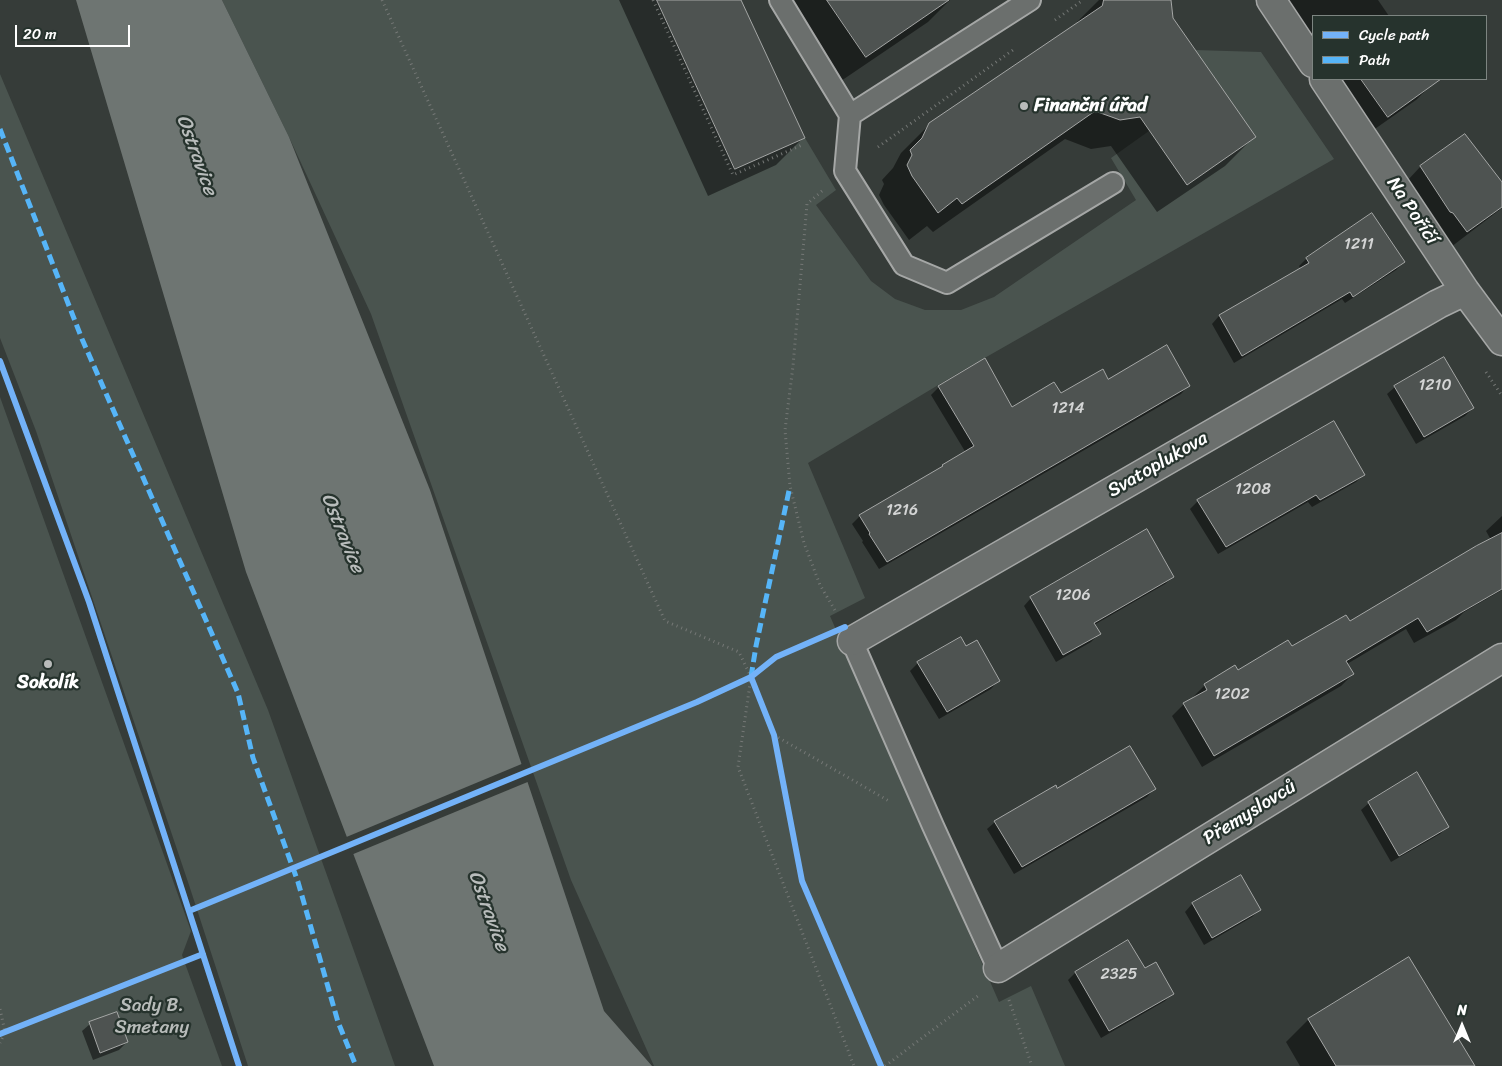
<!DOCTYPE html>
<meta charset="utf-8">
<style>
body{margin:0}
#map{position:relative;width:1502px;height:1066px;overflow:hidden;background:#363c39;font-family:Sriracha,sans-serif}
canvas{display:block}
.legend{position:absolute;left:1312px;top:15px;width:175px;height:65px;box-sizing:border-box;background:#26332d;border:1px solid #7d8581;margin:0;padding:6px 9px;list-style:none;font-size:15px;color:#fff}
.legend li{display:flex;align-items:center;gap:10px;height:25px}
.legend b{width:25px;border:1px solid #7d8581}
.north{position:absolute;left:1437px;top:1001px;width:50px;height:50px;-webkit-text-stroke:4px #26332d;paint-order:stroke;rotate:0deg;font-size:14px;font-weight:700;line-height:20px;text-align:center;color:#fff}
.north::after{content:'';display:block;margin:auto;width:18px;height:22px;background:#fff;clip-path:polygon(50% 0,100% 100%,50% 72%,0 100%)}
.scale{position:absolute;left:15px;top:25px;width:115px;height:22px;box-sizing:border-box;border:2px solid #fff;border-top:0;padding-left:6px;font-size:15px;line-height:18px;white-space:nowrap;color:#fff;-webkit-text-stroke:4px #26332d;paint-order:stroke}
</style>
<div id="map">
<canvas width="1502" height="1066"></canvas>
<ul class="legend">
<li><b style="height:6px;background:#73b2f8"></b>Cycle path</li>
<li><b style="height:6px;background:#56b5f8"></b>Path</li>
</ul>
<div class="north">N</div>
<div class="scale">20 m</div>
</div>
<script>
const ctx = document.querySelector('canvas').getContext('2d');
ctx.lineJoin = 'round';
function paint(path, color) { ctx.fillStyle = color; ctx.fill(path, 'evenodd'); }
function stroke(path, color, width, dash) { ctx.strokeStyle = color; ctx.lineWidth = width; ctx.lineCap = dash ? 'butt' : 'round'; ctx.setLineDash(dash || []); ctx.stroke(path); }
function label(font, color, halo, rows, align = 'center') {
  ctx.font = font + ' Sriracha,sans-serif'; ctx.lineWidth = 4.5; ctx.setLineDash([]); ctx.textBaseline = 'middle'; ctx.strokeStyle = halo; ctx.fillStyle = color; for (const [text, x, y, turn = 0] of rows) {
    ctx.save(); ctx.translate(x, y); ctx.rotate((+turn || 0) * Math.PI / 180); ctx.textAlign = isNaN(turn) ? turn : align; if (halo) ctx.strokeText(text, 0, 0); ctx.fillText(text, 0, 0); ctx.restore();
  }
}
const green = new Path2D(`
 M222 0H657L735 169 805 138 836 190 816 205 871 281 895 299 925 310H961L994 297 1136 200 1111 158 1149 131 1187 184 1194 50 1261 52 1334 159 960 372 808 463 865 598 830 616 999 1002 1031 986 1065 1066H654L571 880 371 314 289 137Z
 M0 74 268 710 395 1066H248L189 885 36 431 0 338Z
 M0 397 191 931 182 955 222 1066H0Z`);
const water = new Path2D(`
 M76 0H222L289 137 430 490 604 1011 652 1066H434L246 572Z`);
const pier = new Path2D(`
 M524 763 530 781 351 855 344 838Z`);
const shadow = new Path2D(`
 M619 0H740L803 138 776 165 708 196Z
 M781 0H950L928 22 838 83Z
 M1099 0H1168L1171 18 1254 137 1225 166 1157 212 1111 146 1091 149 1065 139 933 232 927 226 909 240 884 205 879 195 884 184 882 180 893 168 901 153 930 124 1078 23 1077 22Z
 M1288 0H1378L1389 16H1313V37Z
 M1342 79H1427L1431 85 1416 100 1372 131 1345 93 1349 89Z
 M1421 166 1502 184V208L1451 247 1406 182Z
 M1371 214 1404 262 1396 270 1345 303 1342 299 1234 363 1212 324 1219 316 1301 269 1299 266 1306 259Z
 M984 360 1011 409 1108 380 1188 386 1181 394 879 569 862 542 863 541 852 524 860 516 938 471 943 466 966 453 931 395 939 387Z
 M1395 387 1473 408 1465 416 1416 444 1387 394Z
 M1363 475 1356 482 1312 507 1308 502 1218 554 1190 509 1198 501Z
 M1502 516V590L1464 612 1456 620 1414 643 1406 629 1347 664 1353 674 1341 686 1202 767 1172 716 1184 704 1194 698 1193 697 1205 685 1349 622 1491 540 1486 531Z
 M1173 577 1165 584 1094 625 1099 634 1091 642 1056 662 1024 606 1031 598Z
 M961 638 966 648 998 681 991 689 939 719 910 671 918 663Z
 M1154 789 1147 797 1014 874 987 829 995 822 1057 790Z
 M1369 803 1447 827 1440 834 1391 862 1361 810Z
 M1240 876 1259 910 1252 917 1204 945 1185 912 1192 904Z
 M1144 970 1172 994 1165 1001 1101 1038 1068 980 1075 973Z
 M1308 1020 1474 1066H1300L1286 1042Z
 M90 1024 127 1042 119 1050 93 1060 82 1031Z`);
const building = new Path2D(`
 M657 0H741L805 138 735 169Z
 M827 0H949L866 57Z
 M1104 0H1171L1173 18 1256 137 1187 185 1140 117 1120 120 1095 111 962 204 957 198 938 213 912 176 907 165 912 155 910 150 922 138 929 123 1102 6Z
 M1361 79H1441L1388 117Z
 M1465 134 1502 182V207L1467 232 1453 213 1450 212 1420 166Z
 M1372 213 1405 262 1353 297 1350 292 1242 356 1219 315 1309 263 1306 258Z
 M1167 345 1190 386 887 562 869 534 870 533 859 515 943 466 942 465 974 446 938 386 985 358 1012 407 1054 382 1061 393 1103 369 1108 379Z
 M1444 357 1474 408 1424 437 1394 386Z
 M1334 421 1365 475 1320 500 1316 495 1226 547 1197 500Z
 M1147 529 1174 577 1094 623 1101 634 1063 655 1030 597Z
 M1502 533V589L1427 632 1418 618 1346 661 1354 674 1214 756 1183 703 1207 690 1204 684 1235 665 1238 670 1288 640 1292 646 1346 615 1350 621 1476 546Z
 M961 637 966 646 977 640 1000 681 947 712 917 662Z
 M1130 746 1156 789 1022 867 994 821 1056 785 1057 788Z
 M1417 772 1449 827 1399 856 1368 802Z
 M1241 875 1261 910 1212 938 1192 903Z
 M1128 940 1145 968 1156 962 1174 994 1109 1031 1075 972Z
 M1409 957 1475 1066H1336L1308 1019Z
 M117 1012 128 1042 100 1053 89 1022Z`);
const path = new Path2D(`
 M382 0 665 621 739 652 751 677 738 767 854 1066
 M653 0 733 175 802 145
 M1055 20 1083 0
 M878 147 1013 50
 M822 191 807 204 793 366 785 430 790 486 804 543 820 585 836 612
 M1486 372 1502 396
 M774 735 889 801
 M1009 1000 1032 1066
 M0 1009 5 1032 0 1043
 M885 1066 979 995`);
const lane = new Path2D(`
 M780 0 850 115 845 171 904 265 947 283 1113 183
 M850 115 1030 0
 M852 641 933 826 998 968`);
const street = new Path2D(`
 M1271 0 1313 63
 M1324 79 1465 291 1502 341
 M852 641 1438 304 1465 291
 M998 968 1502 658`);
const quiet = new Path2D(`
 M0 129 82 339 238 693 253 758 298 882 338 1022 356 1066
 M751 677 756 646 790 486`);
const cycleway = new Path2D(`
 M0 361 89 602 239 1066
 M751 677 774 735 802 881 881 1066
 M189 911 697 702 751 677 776 657 845 627
 M0 1034 203 954`);
const markers = [
 [1024,106,5,"#b9bbba"],
 [48,664,5,"#b9bbba"]
];
const numberNames = [
 ["1211",1359,245],
 ["1210",1435,386],
 ["1214",1068,409],
 ["1208",1253,490],
 ["1216",902,511],
 ["1206",1073,596],
 ["1202",1232,695],
 ["2325",1119,975]
];
const poiNames = [
 ["Finanční úřad",1034,106],
 ["Sokolík",48,683,"center"]
];
const streetNames = [
 ["Na Poříčí",1412,211,56],
 ["Svatoplukova",1158,465,-30],
 ["Přemyslovců",1250,813,-32]
];
const parkNames = [
 ["Sady B.",152,1006],
 ["Smetany",152,1028]
];
const waterNames = [
 ["Ostravice",196,155,70],
 ["Ostravice",342,533,68],
 ["Ostravice",488,911,70]
];
paint(green, '#4a544f');
paint(water, '#6e7572');
paint(pier, '#363c39');
paint(shadow, '#0007');
paint(building, '#4e5351');
stroke(building, '#a5a7a6', 1);
stroke(lane, '#a5a7a6', 24);
stroke(street, '#a5a7a6', 31);
stroke(path, '#757876', 3, [1, 4]);
stroke(lane, '#6b6f6d', 20);
stroke(street, '#6b6f6d', 28);
stroke(quiet, '#56b5f8', 5, [10, 5]);
stroke(cycleway, '#73b2f8', 6);
for (const [x, y, r, color] of markers) { const dot = new Path2D(); dot.arc(x, y, r, 0, 2 * Math.PI); ctx.fillStyle = color; ctx.fill(dot); stroke(dot, '#26332d', 2); }
label('16px', '#d3d4d4', null, numberNames);
label('bold 19px', '#fff', '#26332d', poiNames, 'left');
label('19px', '#fff', '#26332d', streetNames);
label('19px', '#b8bcba', '#26332d', parkNames);
label('italic 20px', '#b9bdbc', '#26332d', waterNames);
</script>
